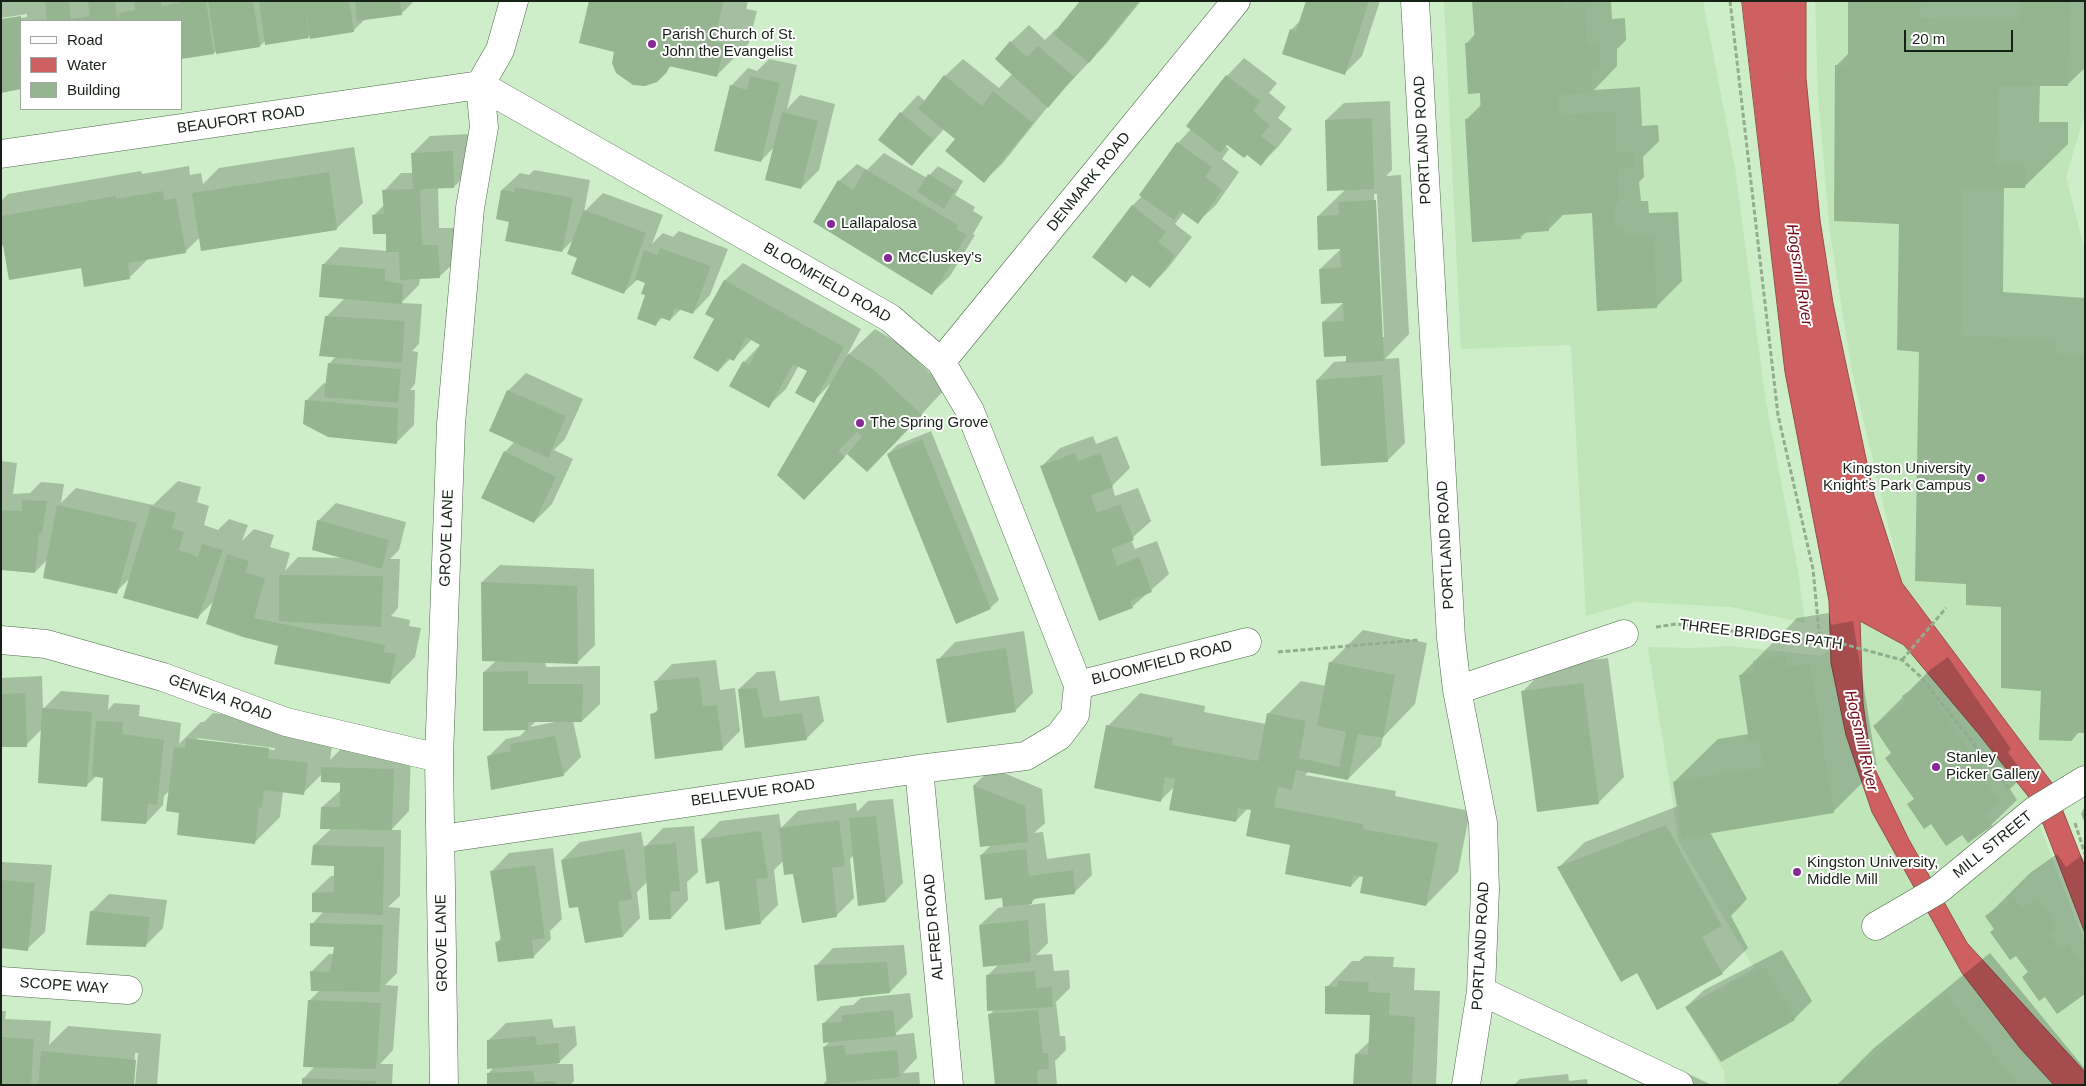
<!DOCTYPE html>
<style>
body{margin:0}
#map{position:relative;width:2086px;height:1086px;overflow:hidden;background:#cdeec8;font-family:Helvetica,sans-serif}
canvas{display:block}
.frame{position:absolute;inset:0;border:2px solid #162215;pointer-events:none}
.legend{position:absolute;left:20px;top:20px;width:162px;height:90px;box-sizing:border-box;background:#fff;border:1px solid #a2a7a1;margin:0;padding:6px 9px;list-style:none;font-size:15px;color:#162215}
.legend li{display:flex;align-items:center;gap:10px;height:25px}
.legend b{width:25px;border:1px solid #a2a7a1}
.scale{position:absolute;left:1904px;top:30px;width:109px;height:22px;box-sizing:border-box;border:2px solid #162215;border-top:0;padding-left:6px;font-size:15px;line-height:18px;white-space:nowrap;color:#162215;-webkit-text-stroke:4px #fff;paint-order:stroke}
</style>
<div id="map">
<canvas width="2086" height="1086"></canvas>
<div class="frame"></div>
<ul class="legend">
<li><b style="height:6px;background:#fff"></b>Road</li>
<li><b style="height:14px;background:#ce6062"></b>Water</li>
<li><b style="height:14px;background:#95b490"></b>Building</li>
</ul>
<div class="scale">20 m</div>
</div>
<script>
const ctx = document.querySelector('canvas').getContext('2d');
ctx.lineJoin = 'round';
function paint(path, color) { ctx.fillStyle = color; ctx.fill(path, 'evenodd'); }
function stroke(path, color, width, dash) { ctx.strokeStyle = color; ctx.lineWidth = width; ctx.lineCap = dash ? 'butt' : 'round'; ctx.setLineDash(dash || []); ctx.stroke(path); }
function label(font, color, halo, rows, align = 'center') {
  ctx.font = font + ' Helvetica,sans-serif'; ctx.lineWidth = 4; ctx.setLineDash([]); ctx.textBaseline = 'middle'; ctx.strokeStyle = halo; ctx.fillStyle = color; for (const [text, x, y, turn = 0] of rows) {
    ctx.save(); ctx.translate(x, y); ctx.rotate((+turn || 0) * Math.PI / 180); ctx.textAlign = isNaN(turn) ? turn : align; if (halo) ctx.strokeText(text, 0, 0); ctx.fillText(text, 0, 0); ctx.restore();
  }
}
const built = new Path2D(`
 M1444 1H1703L1735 168 1765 396 1798 571 1805 623 1731 607 1636 602 1586 616 1571 345 1461 349Z
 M1815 1H2085V113L2066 177 2085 251V764L2052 783 2034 811 2085 943V1085H1725L1724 1071 1685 1007 1754 968 1679 842 1648 647 1693 648 1731 646 1822 656 1902 583 1852 372 1830 233 1818 95Z`);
const water = new Path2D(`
 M1742 1H1806V78L1820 220 1833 303 1874 496 1902 583 2052 783 2085 867V933L2044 826 2028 796 1978 733 1904 645 1860 621 1863 703 1871 761 1908 838 1967 943 2085 1072V1085H2054L2020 1048 1962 973 1872 812 1846 735 1831 663 1829 601 1785 372Z`);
const shadow = new Path2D(`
 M1 1H414L401 14 366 18 353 31 266 40 260 46 217 50 214 53 181 21H21V88L1 91V21L27 17V14L1 18Z
 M590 1H748L746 9 757 11 749 43 717 75 672 65 657 81 615 51Z
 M1081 1H1141L1106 44 1049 105 1002 164 984 181 957 139 944 129 912 165 901 113 918 95 925 101 945 76 963 59 999 88 1012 74 1011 42 1029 25 1045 40 1056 29 1057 30Z
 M1307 1H1380L1362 56 1344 74 1291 30 1301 20Z
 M1474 1H1611L1612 19 1625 18 1626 40 1617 49V66L1594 90 1640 87 1642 126 1658 125 1659 141 1643 157 1644 177 1639 182 1641 201H1648L1649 213 1678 212 1682 281 1656 307 1594 212 1564 214 1548 230 1527 231 1521 237 1466 120 1482 104 1481 92 1466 44 1475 34Z
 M1849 1H2085V68L2067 85H2040L2039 122H2068V144L2024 187H2004L2003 292 2085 298V731H2080L2072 740 2042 690 2002 606 1967 583 1920 351 1900 223 1837 65 1849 53Z
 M1244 58 1277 83 1269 93 1286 107 1278 118 1292 129 1278 147 1261 164 1247 153 1228 144 1225 146 1229 149 1222 159 1239 172 1216 205 1198 222 1184 212 1175 224 1192 237 1167 269 1150 287 1133 274 1126 282 1132 206 1142 196 1178 143 1191 129 1227 76Z
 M769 59 797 65 787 109 800 95 835 104 819 170 801 188 774 147 761 161 731 86 748 68 757 71Z
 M1390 101 1392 170 1386 176 1401 175 1409 334 1385 359 1399 358 1405 443 1387 461 1317 380 1334 362 1348 361 1347 355 1323 322 1344 302 1320 269 1342 248 1318 216 1346 189 1326 120 1344 103ZM1374 194H1377L1384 337H1381Z
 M470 134 471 169 454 187H438L439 228H455L457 260 439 277 420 278 419 285 401 303 422 304 419 344 412 351 418 352 415 384 410 390H415L414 425 396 443 306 401 324 383 327 384 329 364 336 356 326 317 345 298 323 265 340 247 388 251 387 232 373 216 384 205V191L401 173H413V153L430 136Z
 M354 147 363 203 337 228 202 250 200 237 185 252 149 258 130 277 1 245V201L8 194 141 171 142 174 189 166 190 175 201 173 203 184 219 168Z
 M884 153 927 178 938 166 963 181 955 195 975 207 973 211 983 217 973 234 975 235 950 276 932 293 839 181 857 164 867 170Z
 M534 170 590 180 584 212 603 193 663 215 652 244 663 233 673 237 679 231 728 249 710 295 693 313 681 309 670 320 663 317 656 324 647 294V282L638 279 623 293 578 257 574 239 562 251 510 221 502 190 520 173 529 175Z
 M743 263 861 329 846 357 875 329 898 343 946 388 893 445 848 453 829 473 830 384 813 402 809 371 799 365 786 389 768 406 744 362 761 344 752 339 733 360 731 358 718 371 716 319 706 314 725 280Z
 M526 373 583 399 565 439 554 450 573 459 552 504 534 522 505 452 515 441 490 430 509 390Z
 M931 431 999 600 990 608 888 454 897 445Z
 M1093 436 1096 444 1117 436 1130 468 1112 486 1115 496 1138 488 1151 521 1131 539 1135 549 1157 541 1169 574 1132 607 1042 466 1060 448Z
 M1 461 17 463 13 494 30 493 41 482 64 484 61 503 76 488 153 505 178 481 201 487 197 502 209 506 204 525 218 530 229 519 248 525 242 541 254 529 274 535 270 547 290 553 285 571 298 557 344 558 318 521 336 503 406 522 399 550 390 559H400L398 608 391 616 410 620 409 626 421 628 415 657 389 683 279 645 214 601 197 618 130 578 116 592 48 559 35 572 1 569Z
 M500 565 594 569 595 645 578 662 545 661 546 667 600 666V704L582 721H573L581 757 563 775 489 756 506 739 520 736 527 729 484 672 497 660 482 582ZM536 721H555V722L530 727Z
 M1829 613 1831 625 1853 621 1877 768 1833 812 1710 832 1747 899 1731 916 1748 948 1722 973 1637 971 1559 867 1585 842 1678 806 1674 782 1718 739 1749 734 1740 676 1797 618Z
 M1363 630 1427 643 1415 704 1383 737 1381 746 1348 779 1309 771 1305 775 1396 791 1395 796 1470 811 1458 872 1426 905 1365 876 1361 875 1351 886 1292 844 1252 809 1248 808 1236 821 1175 786 1161 800 1108 726 1140 693 1205 706 1204 712 1266 724 1268 714 1301 681 1326 686 1330 663Z
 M1024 631 1033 693 1015 711 938 660 955 642Z
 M1948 657 2011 749 2008 752 2024 775 2010 789 2017 800 1991 825 1962 834 1931 822 1908 805 1915 798 1892 753 1874 726 1930 670Z
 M1608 658 1624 777 1598 803 1522 692 1548 666Z
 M716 660 720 690 735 688 740 731 722 749 652 715 659 708 655 682 672 664Z
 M775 671 780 701 819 696 824 721 806 739 746 746 739 689 757 672Z
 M42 676 43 709 61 691 109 695 108 710 114 703 140 705 139 716 181 723 179 744 201 722H204L213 713 294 723 333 738 330 760 340 750 411 752 409 811 391 830H401L400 896 388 907 400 908 397 973 385 985 398 986 393 1050 380 1064H393L392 1085H303V1079L315 1066 309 1001 320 990 311 972 329 954H334L335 946 312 924 324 911 313 893 331 876H335V865L314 845 332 828 322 807 341 790V781L322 774 303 793 283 791 280 817 254 843 181 812 170 790 164 796 163 805 146 823 105 777 96 776 86 786 42 729 26 745 1 746V678ZM197 738 275 748V750L197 741Z
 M992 768 1042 789 1045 823 1034 833 1043 832 1047 859 1090 853 1092 875 1075 892 1037 897 1029 905 1045 903 1048 943 1036 955 1052 954 1054 971 1069 970 1070 988 1056 1002 1060 1036H1065L1066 1050 1055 1061 1057 1085H997L990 1014 995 1009 987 976 999 964 980 925 998 908 1004 907 1003 897 981 855 992 844 981 846 974 785Z
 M893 799 903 883 886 901 854 855 850 859 854 898 836 916 784 860 774 870 778 905 760 923 720 879 702 839 720 821 779 814 781 828 798 811 856 803 857 812 868 801Z
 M694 826 698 872 687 882 688 900 671 918 648 881 637 892 640 918 623 936 579 905 562 860 580 842 641 832 644 848 663 828Z
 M553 848 562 919 550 931 551 939 533 957 497 942 502 937 492 871 509 853Z
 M2057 854 2066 867 2081 856 2085 861V992L2045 995 2023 977 2029 971 1987 916 2030 873Z
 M1 862 52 865 45 932 27 949 1 947Z
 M109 894 167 900 163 928 145 946 91 912Z
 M904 945 907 974 890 992 816 966 833 948Z
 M1782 950 1812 1001 1794 1019 1686 1007 1704 990Z
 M1990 953 2085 1069V1085H1837L1874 1048Z
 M1365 956 1394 957 1393 967 1415 968 1414 990 1440 991 1436 1085H1355L1356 1054 1370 1041 1371 1014 1327 987 1352 961H1359Z
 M910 993 913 1017 894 1035 914 1033 917 1058 903 1073 919 1072 920 1085H822L827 1080 824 1047 831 1041 823 1024 841 1006 853 1005 861 998Z
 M1 1011H6L5 1019 51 1021 49 1045 68 1026 161 1034 157 1085H135L138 1053H135L133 1085H1Z
 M552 1019 554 1028 575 1026 577 1045 557 1064H573L574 1081 570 1085H489L488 1074 494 1067 488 1041 506 1023Z
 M1680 1070 1712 1085H1665Z
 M1568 1074 1569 1081 1587 1079 1588 1085H1514L1520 1079Z`);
const building = new Path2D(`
 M45 1H69L71 21H47Z
 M88 1H115L118 21H73L72 19 90 16Z
 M134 1H161V6L180 3V1H206L214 54 181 59V21H119L118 13 135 10Z
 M208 1H253L260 47 216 54Z
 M259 1H304L309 38 265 45Z
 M304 1H349L354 32 310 39Z
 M355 1H400L402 15 357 21Z
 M589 1H724L714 41 725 44 717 77 669 66 667 72 657 82 645 86 633 85 616 73 612 63 614 52 579 43Z
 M1080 1H1139L1089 63 1053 34Z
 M1306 1H1369L1345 75 1282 54 1290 29 1296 31Z
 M1472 1H1563V9L1585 7 1587 44 1599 43 1601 67 1591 68 1592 93 1558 95 1559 115 1615 112 1617 151H1633L1634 168 1617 169 1619 204H1614L1615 226H1623L1624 238 1653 237 1657 308 1597 311 1592 213 1548 216 1549 231 1520 233 1521 239 1472 242 1465 119 1481 118 1480 93 1468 94 1465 43H1475Z
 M1848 1H1921L1920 18 2019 21 2020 1H2070L2068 86H1998L1996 165H2025V188H1961V335L2056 342 2057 354 2085 356V733H2073L2072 741 2039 740 2041 691 2001 688V607L1966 605V584L1915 581 1919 352 1897 350 1899 224 1834 221 1835 65 1848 66Z
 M21 16V89L1 93V19Z
 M1010 41 1027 57 1038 46 1074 77 1048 108 995 59Z
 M944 75 982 106 993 91 1033 123 984 183 945 151 955 139 918 109Z
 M1226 75 1260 101 1253 111 1270 125 1261 136 1275 147 1261 166 1247 155 1244 158 1227 145 1220 153 1186 126Z
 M750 76 780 83 761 162 714 151 730 85 747 90Z
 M782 112 818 121 801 189 765 180Z
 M900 112 933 139 912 166 878 140Z
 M1372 118 1374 189 1327 191 1325 120Z
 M1177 142 1212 167 1205 177 1222 190 1198 224 1180 211 1174 220 1139 195Z
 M453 151 454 188 420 189 422 245H438L440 278 400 280 399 252H386V234H373L372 215 384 214 382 190 413 189 411 153Z
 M865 169 958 225 956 229 967 235 956 252 958 253 932 295 813 222 838 180 853 190Z
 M329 172 337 230 201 251 192 193Z
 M928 174 955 190 944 209 917 192Z
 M515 187 573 198 562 252 505 241 509 222 496 219 501 190 514 192Z
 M163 191 164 200 176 198 186 253 128 263 130 279 84 287 81 268 9 280 3 245 1 246V216L116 196V199Z
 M1376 200 1384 361 1346 363V356L1324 357 1322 322 1344 321 1343 303 1321 304 1319 269 1341 267 1340 249 1318 250 1317 216 1339 215 1338 202Z
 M1132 205 1166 232 1158 242 1175 255 1150 288 1132 275 1126 283 1092 257Z
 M584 210 646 233 624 294 571 274 577 258 567 254Z
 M660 248 711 266 693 314 675 308 670 321 659 317 656 326 637 319 645 295 641 294 645 283 635 279 644 250 657 255Z
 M322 264 385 269V281L403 284 402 304 319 297Z
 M724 280 844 347 814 403 795 393 807 371 793 364 769 408 729 386 743 361 749 365 760 345 746 337 734 361 727 358 718 372 693 358 714 319 705 314Z
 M325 316 405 321 402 363 319 356Z
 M848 354 873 369 922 415 867 472 847 454 862 437 857 432 838 451 845 457 804 500 777 475Z
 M328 363 401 369 398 403 324 397Z
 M1382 375 1388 462 1321 466 1316 380Z
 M507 390 566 416 548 458 489 431Z
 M305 400 398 408 397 444 328 437 303 424Z
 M922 439 991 609 956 624 887 454Z
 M504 451 556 477 534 523 481 498Z
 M1075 453 1078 461 1100 453 1113 487 1091 495 1097 513 1120 504 1134 540 1111 549 1117 566 1139 557 1152 592 1130 601 1133 608 1099 621 1040 466Z
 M22 500 47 501 42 533H39L35 573 1 570V510L22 511Z
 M57 505 137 523 117 594 43 578Z
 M151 506 176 513 172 528 184 532 179 550 198 557 202 544 223 550 198 619 123 598Z
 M317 520 389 540 382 569 312 550Z
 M227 554 249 561 245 572 265 579 254 618 385 645 384 652 396 654 390 684 274 664 278 646 243 637 206 624Z
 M279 575 383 576 381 627 279 621Z
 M481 582 577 586 578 664 482 661Z
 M1006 648 1016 712 947 723 936 659Z
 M1786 655 1788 667 1810 664 1834 813 1682 838 1673 782 1764 767 1759 739 1749 741 1739 675 1755 673 1753 661Z
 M1329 662 1395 675 1383 738 1358 734 1348 780 1296 770 1292 790 1278 787 1274 807 1363 824V829L1438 843 1426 906 1360 893 1363 877 1353 875 1351 887 1285 874 1290 845 1246 836 1251 810 1238 808 1236 822 1169 810 1175 779 1165 777 1161 802 1094 788 1106 725 1173 738 1172 745 1258 761 1267 713 1306 721 1299 758 1339 767 1346 732 1317 726Z
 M528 671V684H583L582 722H528V730L483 731V672Z
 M699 677 703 707 717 705 723 750 655 759 650 714 658 712 654 681Z
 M1922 682 1987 776 1983 778 2000 802 1983 813 1992 826 1968 843 1962 835 1946 846 1931 824 1924 829 1907 804 1914 799 1885 758 1891 753 1873 726 1907 703 1902 696Z
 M1583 683 1599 804 1537 812 1521 691Z
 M757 688 763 718 802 713 807 740 745 748 738 689Z
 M25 693 27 747H1V694Z
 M42 708 92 712 87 787 38 783Z
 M96 721 123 722 122 734 164 740 157 805 148 804 146 824 101 821 103 778 92 776Z
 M555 736 564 776 491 790 487 756 511 751 510 744Z
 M186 738 269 748 268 758 308 763 304 795 264 790 262 808 259 807 255 844 177 835 179 813 166 811 174 747 185 748Z
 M321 767 394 769 392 830 320 829 321 807H340V783L321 782Z
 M973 785 1025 806 1028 842 980 847Z
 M2085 806V823L2081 814Z
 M876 816 886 902 858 906 849 818Z
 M839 820 845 866 832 868 837 917 802 923 793 874 784 875 779 828Z
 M1666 825 1722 926 1702 937 1723 974 1657 1010 1637 973 1621 982 1557 867Z
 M761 831 768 878 756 879 761 924 725 930 719 881 706 884 701 839Z
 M676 843 680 891 670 892 671 919 649 920 644 846Z
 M313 845 384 847 383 915 312 912V893L334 892V866L311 865Z
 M624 849 632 899 618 902 623 937 585 943 578 907 569 908 561 860Z
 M1026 849 1029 876 1073 870 1075 894 1032 899V904L1003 907 1002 898 985 900 980 855Z
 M535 865 545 938 532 940 534 958 498 962 495 942 501 941 490 871Z
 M1 880 35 883 28 951 1 948Z
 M2014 896 2022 909 2038 898 2057 927 2049 933 2061 949 2068 944 2085 968 2078 974 2085 983V994L2057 1014 2045 997 2039 1001 2022 977 2028 972 2016 956 2010 960 1990 932 1994 929 1985 916Z
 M90 911 150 917 146 947 86 945Z
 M1028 920 1031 962 983 967 979 925Z
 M310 923 383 925 380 992 311 991 310 971 330 972 334 947 310 946Z
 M887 962 890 993 817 1001 814 965Z
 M1765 967 1795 1020 1721 1062 1685 1007Z
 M1035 971 1036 988 1052 987 1053 1007 987 1011 986 975Z
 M1338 981 1369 982 1368 992 1390 993 1389 1015 1415 1017 1412 1085H1353L1355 1054 1368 1055 1370 1015 1325 1014V986L1338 987Z
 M1946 995 2019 1085H1837Z
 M308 1000 381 1003 376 1069 303 1067Z
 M893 1010 896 1036 823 1043 822 1023 842 1022V1015Z
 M1038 1010 1043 1053H1048L1049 1069 1037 1070 1038 1085H995L988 1014Z
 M535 1036 537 1045 558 1043 560 1063 487 1069V1040Z
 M1 1037 34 1039 31 1085H1Z
 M844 1045 846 1055 897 1050 900 1077 827 1084 823 1047Z
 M41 1051 136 1060 134 1085H38Z
 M533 1071 535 1082 556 1081V1085H487V1073Z
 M302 1078 376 1081V1085H302Z`);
const path = new Path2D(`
 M1730 1 1778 415 1813 569 1820 642
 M1656 627 1676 624 1820 642 1832 641 1902 660 1921 677 2010 790
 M1278 652 1418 640
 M1902 660 1946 608
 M2075 823 2085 854`);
const minor = new Path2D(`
 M1415 1 1451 638 1457 690 1483 823 1485 889 1481 991 1466 1085
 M1 154 480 85
 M941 362 1236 1
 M1 640 46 644 163 677 286 722 439 758
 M1078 685 1247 642
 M1457 690 1624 634
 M919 769 949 1085
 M441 839 919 769 1026 756 1059 736 1075 715 1078 685 970 411 941 362 890 318 480 85
 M1876 926 1938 890 2034 811 2085 780
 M1 981 128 990
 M1481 991 1679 1085
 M444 1085 439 758 451 424 470 208 484 127 480 85 500 50 514 1`);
const markers = [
 [652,44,5,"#852a95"],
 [831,224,5,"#852a95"],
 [888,258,5,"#852a95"],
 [860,423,5,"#852a95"],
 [1981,478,5,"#852a95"],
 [1936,767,5,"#852a95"],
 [1797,872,5,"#852a95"]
];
const poiNames = [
 ["Parish Church of St.",662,35],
 ["John the Evangelist",662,52],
 ["Lallapalosa",841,224],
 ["McCluskey's",898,258],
 ["The Spring Grove",870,423],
 ["Kingston University",1971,469,"right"],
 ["Knight's Park Campus",1971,486,"right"],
 ["Stanley",1946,758],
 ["Picker Gallery",1946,775],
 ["Kingston University,",1807,863],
 ["Middle Mill",1807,880]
];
const streetNames = [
 ["BEAUFORT ROAD",241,120,-8],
 ["PORTLAND ROAD",1423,140,-93],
 ["DENMARK ROAD",1089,182,-51],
 ["BLOOMFIELD ROAD",827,283,30],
 ["GROVE LANE",447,538,-88],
 ["PORTLAND ROAD",1446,545,-93],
 ["THREE BRIDGES PATH",1761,635,7],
 ["BLOOMFIELD ROAD",1162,663,-14],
 ["GENEVA ROAD",220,698,20],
 ["BELLEVUE ROAD",753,793,-8],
 ["MILL STREET",1993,845,-39],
 ["ALFRED ROAD",934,927,-95],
 ["GROVE LANE",442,943,-91],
 ["PORTLAND ROAD",1481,946,-87],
 ["SCOPE WAY",64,986,4]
];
const waterNames = [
 ["Hogsmill River",1799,275,81],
 ["Hogsmill River",1861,741,77]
];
paint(built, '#bfe5b9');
paint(water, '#ce6062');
stroke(water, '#974d4b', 1);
paint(shadow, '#0003');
paint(building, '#95b490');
stroke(minor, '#4d6a49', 29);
stroke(path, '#92ac8e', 3, [5, 2.5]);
stroke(minor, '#fff', 28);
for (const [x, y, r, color] of markers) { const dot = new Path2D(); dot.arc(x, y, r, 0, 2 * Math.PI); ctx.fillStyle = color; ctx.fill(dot); stroke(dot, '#fff', 2); }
label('15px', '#162215', '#fff', poiNames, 'left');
label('15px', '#162215', '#fff', streetNames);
label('italic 16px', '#730a1a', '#fff', waterNames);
</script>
